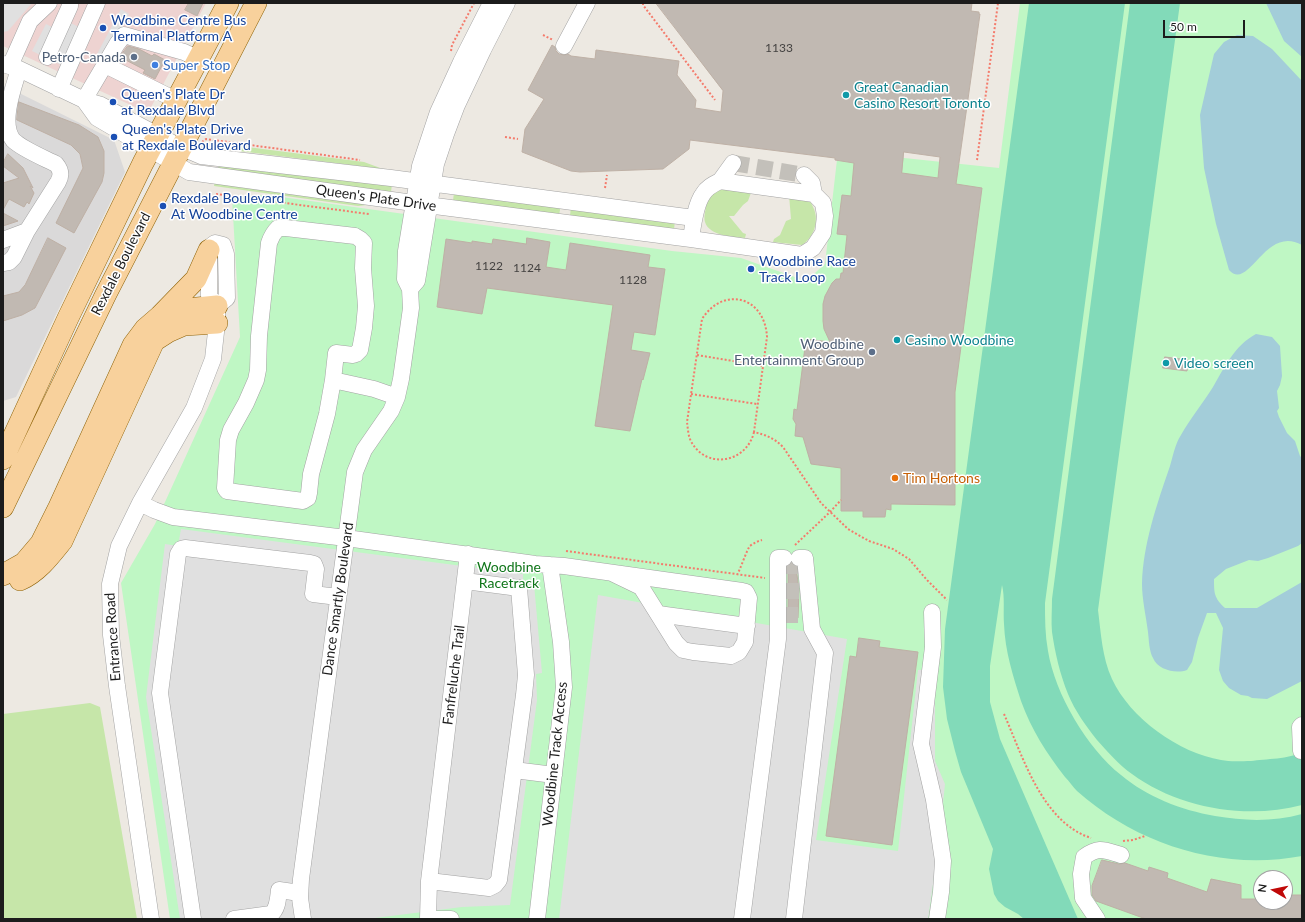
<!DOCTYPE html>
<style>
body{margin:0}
#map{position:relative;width:1305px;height:922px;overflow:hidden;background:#ede9e2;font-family:Lato,sans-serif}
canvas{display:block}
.frame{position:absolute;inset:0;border:4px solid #1c1c1c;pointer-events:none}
.north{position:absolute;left:1253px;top:870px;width:40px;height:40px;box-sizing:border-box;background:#fff;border:1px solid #a4a4a4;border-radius:50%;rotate:279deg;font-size:11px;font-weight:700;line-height:16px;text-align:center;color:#1c1c1c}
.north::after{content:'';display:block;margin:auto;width:14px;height:18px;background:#c00908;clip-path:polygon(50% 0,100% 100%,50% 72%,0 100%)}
.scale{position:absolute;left:1163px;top:20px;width:82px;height:18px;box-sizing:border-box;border:2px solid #1c1c1c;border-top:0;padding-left:5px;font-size:12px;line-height:14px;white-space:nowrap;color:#1c1c1c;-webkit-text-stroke:3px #fff;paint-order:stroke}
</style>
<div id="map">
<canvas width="1305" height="922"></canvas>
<div class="frame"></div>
<div class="north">N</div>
<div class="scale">50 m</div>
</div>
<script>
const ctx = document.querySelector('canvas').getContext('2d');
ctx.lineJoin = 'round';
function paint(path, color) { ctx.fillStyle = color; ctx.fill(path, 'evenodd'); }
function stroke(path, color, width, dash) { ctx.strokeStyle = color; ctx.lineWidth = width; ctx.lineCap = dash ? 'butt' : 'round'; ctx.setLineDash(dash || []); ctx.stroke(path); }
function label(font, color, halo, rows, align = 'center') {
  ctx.font = font + ' Lato,sans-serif'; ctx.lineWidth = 3; ctx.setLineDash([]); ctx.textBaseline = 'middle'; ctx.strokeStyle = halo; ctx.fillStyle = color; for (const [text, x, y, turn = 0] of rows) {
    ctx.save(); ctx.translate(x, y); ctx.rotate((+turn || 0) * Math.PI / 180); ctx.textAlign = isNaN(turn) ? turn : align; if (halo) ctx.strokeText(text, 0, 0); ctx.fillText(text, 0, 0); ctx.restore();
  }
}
const residential = new Path2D(`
 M3 85 114 140 125 172 16 397 3 401Z`);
const commercial = new Path2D(`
 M3 3H206L148 113 3 46Z`);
const grass = new Path2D(`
 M224 144 364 162 383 169 239 151 223 148Z
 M219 164 392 184 391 192 389 193 218 169Z
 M215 180 376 204 358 206 214 186Z
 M720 188 752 190 748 201 743 205 734 216H729L743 233 746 234 745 238C734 237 709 236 705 222 703 216 707 206 707 199L709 197Z
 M454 192 561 205 559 215 453 201Z
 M789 195C794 196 803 195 807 199 811 201 812 205 814 209 819 222 814 237 802 245L773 242 774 239 780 235 786 221 791 219Z
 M571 206 675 220 674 230 570 216Z
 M90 703 100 707 137 919H3V714Z`);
const park = new Path2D(`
 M1020 3H1302V919H170L121 583 155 524 240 337 232 197 267 195 672 251 741 258 806 281 825 264 838 151 999 168ZM1261 878H1285V902H1261Z`);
const pitch = new Path2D(`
 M1029 3H1125L1045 603C1045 619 1045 635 1048 651 1055 694 1087 748 1121 775 1147 797 1181 810 1215 816 1244 821 1273 822 1302 814V856C1221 871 1138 845 1077 791 1073 787 1069 781 1065 777 1047 754 1031 729 1021 701 1013 676 1005 651 1004 624 1003 612 1005 597 1002 585L990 666V702L1000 739 1078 919H1024L1018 914 1005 907 998 901 994 894 989 869 993 849 961 772 955 751 947 719 943 687 945 629Z
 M1130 3H1180L1098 610C1101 633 1102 657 1112 679 1130 718 1179 753 1221 760 1230 762 1242 761 1251 761 1265 759 1290 759 1302 752V805C1246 820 1178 808 1132 774 1119 765 1107 751 1097 740 1086 726 1075 711 1068 694 1060 674 1055 653 1052 632 1051 622 1052 610 1052 599Z`);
const parking = new Path2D(`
 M3 3H32L8 31 3 32Z
 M121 9 129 14 106 59 97 54Z
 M60 18 79 27 61 65 32 51 46 24 54 28Z
 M181 529 523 574V583L525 585 534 584 542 673 536 674 537 700 510 905 462 907 367 919H180L146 697 165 544 178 546Z
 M598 595 847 639 816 840 898 851 918 670 935 669V761L945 784 939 842 928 919H559Z`);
const water = new Path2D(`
 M1266 3H1302V57L1284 41Z
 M1237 35 1253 36 1272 49 1302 81V245C1265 224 1249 292 1229 270L1216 224 1204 168 1200 115 1214 54 1224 42Z
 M1256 334 1272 337 1280 346 1282 376 1280 385 1277 391 1279 408 1277 411 1279 417 1287 433 1295 441 1300 456 1302 458V543L1298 546 1268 558 1258 561 1249 560 1226 569 1214 579C1214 593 1214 598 1225 608H1257L1302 582V681L1267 699 1252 698 1248 696 1241 695 1229 688 1223 681 1219 670 1223 628 1216 613H1207L1198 638 1192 662 1187 670C1176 674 1158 670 1153 658 1149 651 1149 640 1148 632 1146 616 1142 599 1142 584 1143 544 1157 504 1170 466 1173 456 1175 444 1181 435 1190 419 1203 403 1213 387 1224 368 1235 345 1256 334Z`);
const building = new Path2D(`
 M189 3H203L197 16 185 10Z
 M656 3H972L971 11 979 12V14H980L956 184 982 188 955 392V505L891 504V510L886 509 885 517H863V511H841V468L811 464 803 437 795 436 796 424 793 419 794 409 797 410 806 339 830 342 824 329 823 321V304L825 296 832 283 836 279H840L841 273H843L847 235 837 234 842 195 851 196 854 163 835 160V158L690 140 689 149 663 169 580 172 571 171 522 152 525 129 544 99 528 90 552 45 555 47 556 51 559 54 564 55 568 54 571 56 595 59 596 50 679 61 677 75 696 100 695 108 721 112 723 91ZM904 152 940 157 938 178 902 173Z
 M128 46 139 49 152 56 154 54 165 60 155 79 143 73 145 70 120 57Z
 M19 102 79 125 98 137 104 151V173L102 182 74 233 56 223 83 168 80 154 71 145 17 120Z
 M8 154 23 168 33 188 30 186 34 193 29 204 27 202 24 207 9 199 3 210V183L19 178 3 166V163Z
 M3 213 18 221 3 226Z
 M48 238 66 248 35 308 22 315 3 321V296L19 292 25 285Z
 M527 238 550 242 546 267 566 270 570 243 650 255 648 267 665 269 655 335 634 332 631 350 650 353 643 380 642 379 630 431 595 426 613 305 487 288 482 314 437 307 446 239 472 243V241L492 244 493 239 526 244Z
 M1165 357 1188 360 1187 371 1163 368Z
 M792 564 796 567 799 590 798 618 788 619V567Z
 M859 638 880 641 879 647 918 652 892 845 826 836 850 656 856 657Z
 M1102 860 1119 864 1125 863 1148 871 1149 867 1168 873 1167 878 1207 892 1211 879 1241 885V899H1261V902H1285V895H1302V919H1146L1096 901 1092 895V886Z`);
const minorTunnel = new Path2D(`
 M733 163 804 175
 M784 566H799
 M784 591H799
 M784 615H798`);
const path = new Path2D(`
 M643 3V5L715 100
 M543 35 553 40
 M451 51 452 45 474 3
 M505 137 518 139
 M202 142 206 139 360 160
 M977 160 998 3
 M605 188 607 175
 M216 194 369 214
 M697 355 763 366
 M691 394 757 404
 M754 432C747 462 708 470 692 443 688 437 688 429 687 422L702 319C724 285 765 297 767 337L754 432C766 435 774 438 783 447L821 503 848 529 869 541 893 549 909 559 927 580 947 600
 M795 545 830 512 841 500
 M566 551 765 578
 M737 575C740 570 748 547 750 546 754 543 758 541 762 540
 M1004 714C1023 757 1042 822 1091 838
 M1123 841 1133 840 1145 836`);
const minor = new Path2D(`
 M564 46 587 3
 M47 57 70 6V3
 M3 64 19 69 84 100 101 105 180 147 201 156 391 178 694 218
 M105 65 176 100
 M10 66 30 21 49 3
 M59 89 97 3
 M84 100 97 118 189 172 435 206 691 239 802 255 813 248 823 233 825 216 823 203 814 194 720 181C714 184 707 187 703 194 695 205 693 226 691 239
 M84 100 117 44 124 35 184 52 199 59
 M804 175 812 183 814 194
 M720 181 733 163
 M278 228H286L355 236 360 239 364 243 363 268 366 306 364 328 360 350 356 354 353 355 336 353 333 380 327 414 311 474 309 493 308 498 303 501 227 491 225 488 228 440 231 430 246 403 256 380 258 370 259 336 269 243C271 237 273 233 278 228Z
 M3 240 27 231
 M3 263 9 262 14 257 27 231 58 182C62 175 61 170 56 164 44 158 22 149 13 140 0 123 13 89 19 69
 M410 289 417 281 436 164 446 134 457 105 483 50 507 3
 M333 380 374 389 397 397
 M140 503 154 510 173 517 346 538 535 564 564 566 742 591 746 592 749 598 745 642 739 652 731 656 693 652 683 650 676 643 641 587 612 573
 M932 612 933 647 921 744 934 800 943 861 941 892 937 919
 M658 614 747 626
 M1301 751 1300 727 1302 725
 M514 770 554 775
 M429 881 489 888 495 885 499 880 524 695 526 675 519 588 465 581
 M151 919 117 686 111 635 110 584 119 546 140 503 194 408 213 359 217 323V306L209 296V250L211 246 215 243 223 245 226 254 227 298 217 306
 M193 919 160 693 178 554 181 549 185 548 310 563 314 564 316 569 313 594 338 597
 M234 919 271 914C278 909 278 898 279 890L300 893
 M303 919 300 898 301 879 355 472 364 450 391 411 397 397 401 379 411 308 410 289 405 279 406 251 420 166 438 112 461 62 491 3
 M428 919 429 881 468 554
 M435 919H451
 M537 919 564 687 561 642 550 565
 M742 919 778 639V558H784
 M794 919 825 653 812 629 805 558H799
 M1097 919 1083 898 1081 874 1084 857C1099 846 1104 850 1121 855`);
const major = new Path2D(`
 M161 316 187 309 217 306
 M3 459 68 318 143 163 228 3
 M3 507 106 294 256 3
 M3 575 24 563 41 543 58 509 133 345 145 329 160 316 196 279 209 250
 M20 580C38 572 50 556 62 541L154 341 168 332 184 325 217 323`);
const markers = [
 [103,28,4,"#1a4fb4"],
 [134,57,4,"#5c6f8a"],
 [155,65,4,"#3f7fe0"],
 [846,95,4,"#0f9aa8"],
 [113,102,4,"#1a4fb4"],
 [114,137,4,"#1a4fb4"],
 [163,206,4,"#1a4fb4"],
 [751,269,4,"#1a4fb4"],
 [897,340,4,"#0f9aa8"],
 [872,352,4,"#5c6f8a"],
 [1166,363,4,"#0f9aa8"],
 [895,478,4,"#e8710a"]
];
const numberNames = [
 ["1133",779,48],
 ["1122",489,266],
 ["1124",527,268],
 ["1128",633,280]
];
const transitNames = [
 ["Woodbine Centre Bus",111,20],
 ["Terminal Platform A",111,36],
 ["Queen's Plate Dr",121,94],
 ["at Rexdale Blvd",121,110],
 ["Queen's Plate Drive",122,129],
 ["at Rexdale Boulevard",122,145],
 ["Rexdale Boulevard",171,198],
 ["At Woodbine Centre",171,214],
 ["Woodbine Race",759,261],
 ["Track Loop",759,277]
];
const serviceNames = [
 ["Petro-Canada",126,57],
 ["Woodbine",864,344],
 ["Entertainment Group",864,360]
];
const shopNames = [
 ["Super Stop",163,65]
];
const cultureNames = [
 ["Great Canadian",854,87],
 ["Casino Resort Toronto",854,103],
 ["Casino Woodbine",905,340],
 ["Video screen",1174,363]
];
const streetNames = [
 ["Queen's Plate Drive",376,198,8],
 ["Rexdale Boulevard",121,264,-63],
 ["Dance Smartly Boulevard",338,599,-82],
 ["Entrance Road",113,637,-94],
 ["Fanfreluche Trail",454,675,-83],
 ["Woodbine Track Access",555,754,-84]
];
const foodNames = [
 ["Tim Hortons",903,478]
];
const parkNames = [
 ["Woodbine",509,567],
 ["Racetrack",509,583]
];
paint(residential, '#dad9d9');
paint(commercial, '#eed3d1');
paint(grass, '#c6e6a9');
paint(park, '#bff7c4');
paint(pitch, '#82dab9');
paint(parking, '#e0e0e0');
paint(water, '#a3cdd9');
paint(building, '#c1b9b2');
stroke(building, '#beb0a5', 1);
stroke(minorTunnel, '#c3c0ba', 16, [16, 8]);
stroke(minor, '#a3a3a3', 17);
stroke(major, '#8e6206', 22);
stroke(path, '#f47b6c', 2, [2, 2]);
stroke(minor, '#fff', 16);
stroke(major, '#f8d19c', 21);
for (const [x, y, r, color] of markers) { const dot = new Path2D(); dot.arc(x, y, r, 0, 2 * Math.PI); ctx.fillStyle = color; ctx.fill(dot); stroke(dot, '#fff', 1.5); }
label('12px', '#454342', null, numberNames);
label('14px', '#164399', '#fff', transitNames, 'left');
label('14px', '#4e5e75', '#fff', serviceNames, 'right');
label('14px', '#366cbe', '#fff', shopNames, 'left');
label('14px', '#0d838f', '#fff', cultureNames, 'left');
label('14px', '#1c1c1c', '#fff', streetNames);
label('14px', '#c56008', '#fff', foodNames, 'left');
label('14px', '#0f7519', '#fff', parkNames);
</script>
